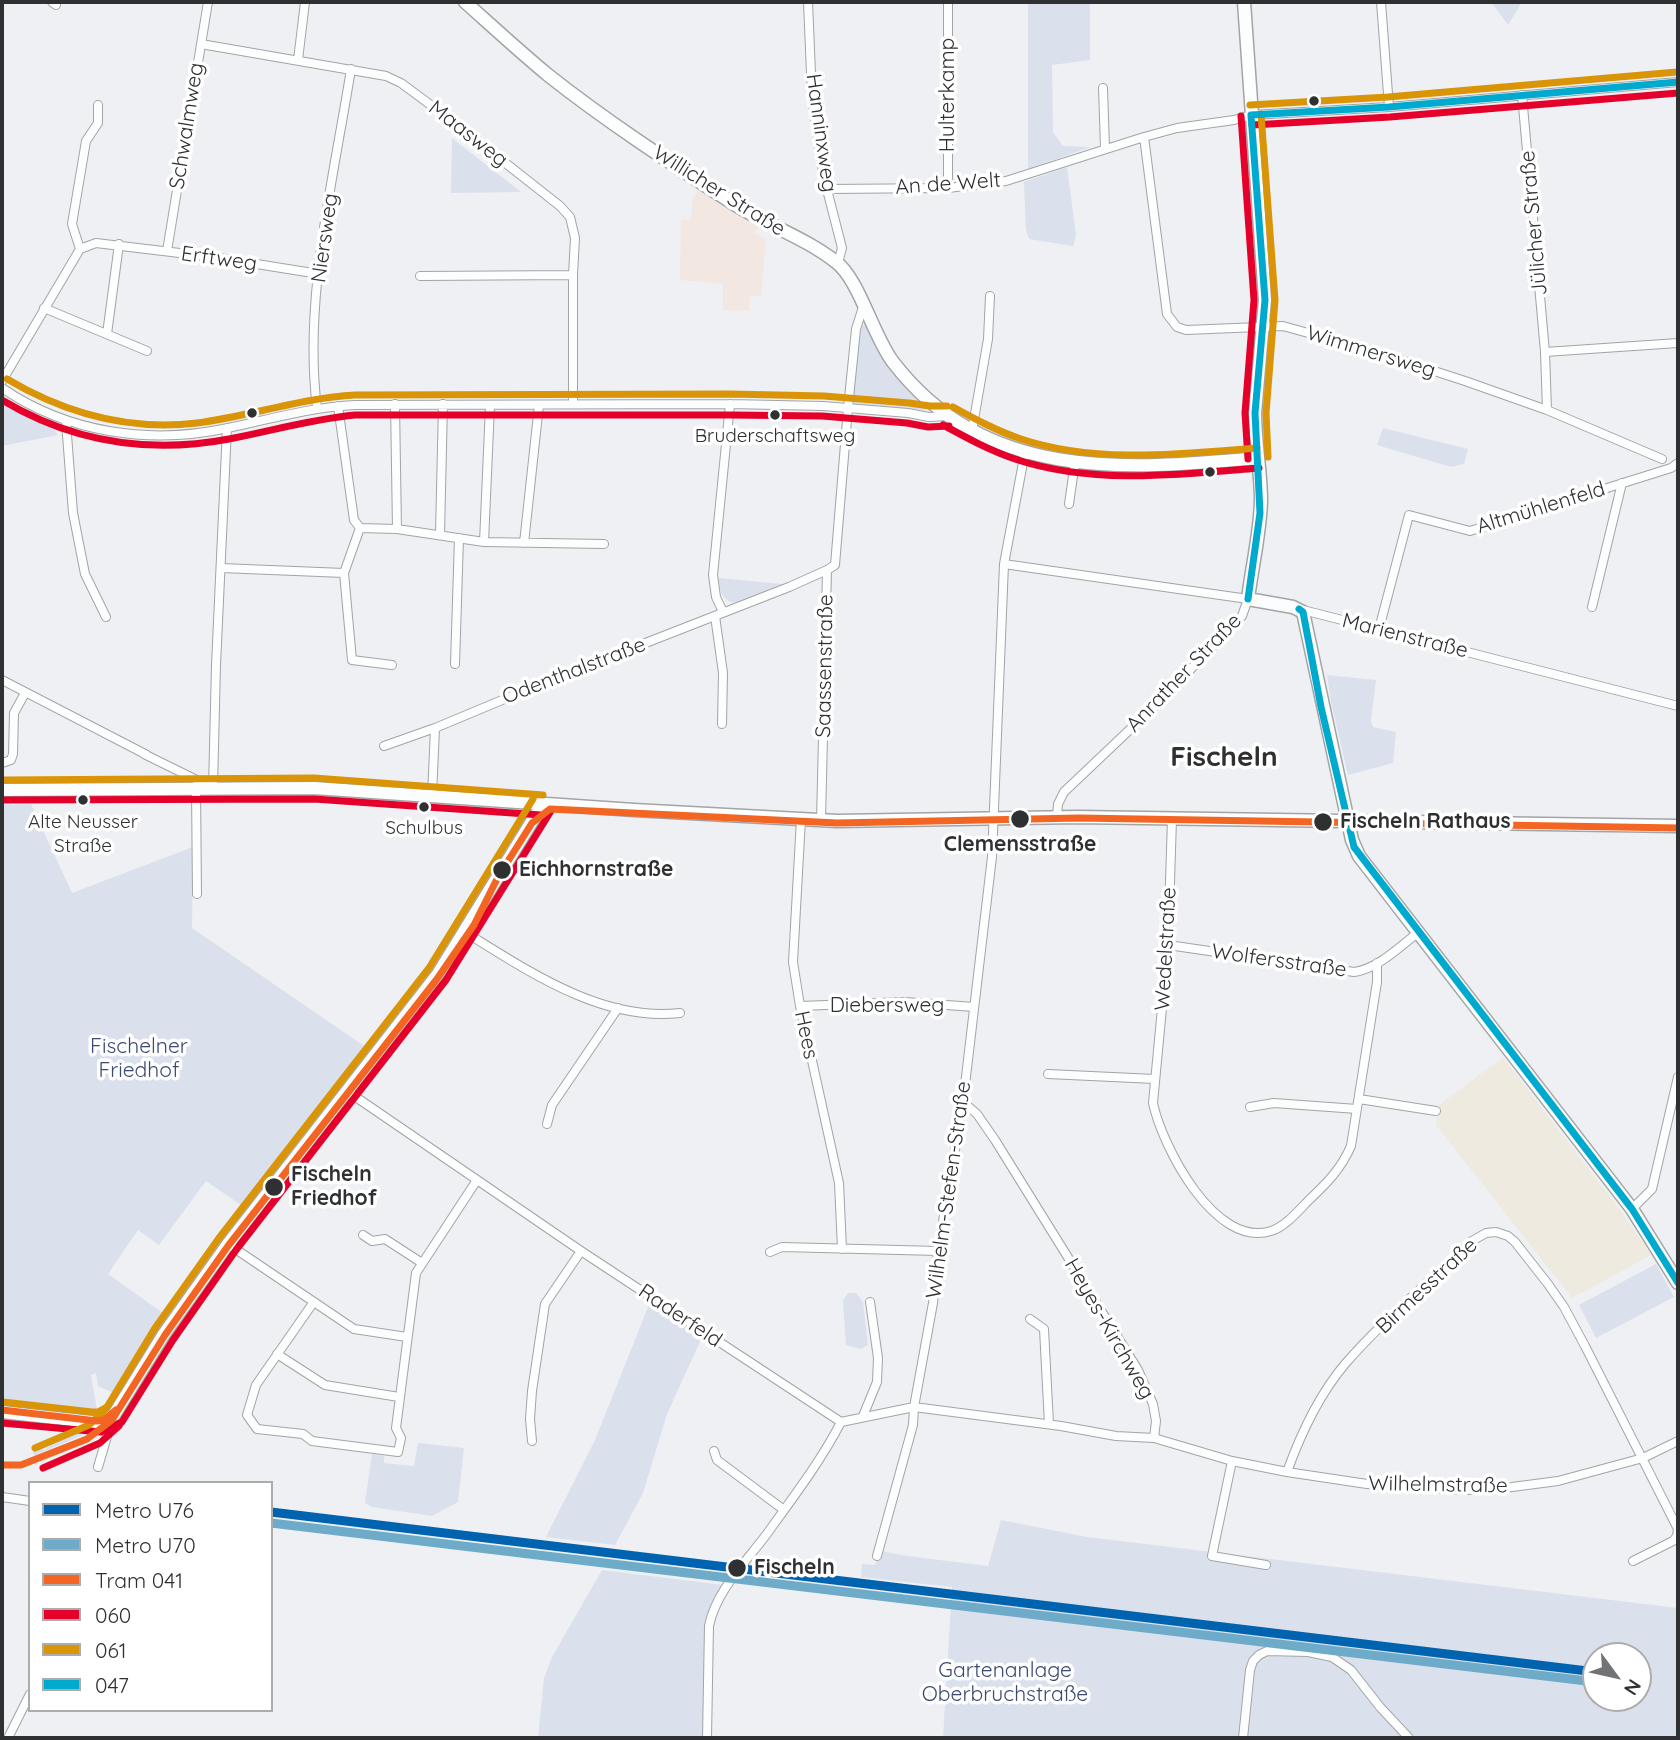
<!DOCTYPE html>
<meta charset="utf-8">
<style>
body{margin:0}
#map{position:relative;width:1680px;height:1740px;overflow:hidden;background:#eef0f4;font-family:Quicksand,sans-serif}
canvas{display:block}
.frame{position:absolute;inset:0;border:4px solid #2f3032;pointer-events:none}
.legend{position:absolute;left:28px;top:1481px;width:245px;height:231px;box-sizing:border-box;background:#fff;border:2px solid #acacad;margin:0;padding:9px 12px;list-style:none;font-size:21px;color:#2f3032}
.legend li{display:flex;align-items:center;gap:14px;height:35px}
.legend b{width:35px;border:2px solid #acacad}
.north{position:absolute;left:1582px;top:1642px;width:70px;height:70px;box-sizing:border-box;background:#fff;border:2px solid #acacad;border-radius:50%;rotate:123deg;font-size:19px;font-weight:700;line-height:28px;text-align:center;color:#2f3032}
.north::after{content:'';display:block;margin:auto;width:24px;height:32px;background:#727376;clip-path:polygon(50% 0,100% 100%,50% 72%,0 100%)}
</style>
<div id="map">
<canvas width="1680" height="1740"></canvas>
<div class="frame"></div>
<ul class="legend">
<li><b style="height:9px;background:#0063af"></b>Metro U76</li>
<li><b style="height:9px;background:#6dabc8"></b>Metro U70</li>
<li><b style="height:9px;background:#f26522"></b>Tram 041</li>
<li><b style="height:9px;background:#e4002b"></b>060</li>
<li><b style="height:9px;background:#d99408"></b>061</li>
<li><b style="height:9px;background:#00a9ce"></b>047</li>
</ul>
<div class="north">N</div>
</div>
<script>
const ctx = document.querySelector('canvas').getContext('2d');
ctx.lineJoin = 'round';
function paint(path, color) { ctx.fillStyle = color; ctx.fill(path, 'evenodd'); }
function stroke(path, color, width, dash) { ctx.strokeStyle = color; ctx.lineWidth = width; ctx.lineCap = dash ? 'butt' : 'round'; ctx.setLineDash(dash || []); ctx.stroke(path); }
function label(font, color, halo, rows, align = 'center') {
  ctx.font = font + ' Quicksand,sans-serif'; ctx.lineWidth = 7; ctx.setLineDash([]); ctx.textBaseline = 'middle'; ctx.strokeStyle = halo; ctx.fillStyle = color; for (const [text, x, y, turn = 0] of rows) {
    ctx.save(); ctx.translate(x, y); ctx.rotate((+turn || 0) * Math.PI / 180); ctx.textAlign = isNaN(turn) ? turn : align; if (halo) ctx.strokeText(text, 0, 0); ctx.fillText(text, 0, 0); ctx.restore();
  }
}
const commercial = new Path2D(`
 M701 186 760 224 755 233 766 240 761 295 750 297 749 311 723 310V284L680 280 681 220 691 219 692 200Z`);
const education = new Path2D(`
 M1503 1057 1620 1210 1651 1255 1572 1298 1436 1125 1439 1105Z`);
const green = new Path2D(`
 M1028 2H1090V60L1052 65 1053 132 1063 146 1091 147 1028 169Z
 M1491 2H1522L1508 25Z
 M452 138 521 192 451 193Z
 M1067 167 1076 235 1073 246 1029 239 1026 230 1024 182Z
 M863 325 868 326 926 404 927 410 852 404 860 328Z
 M2 398C19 411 46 416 58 435L2 446Z
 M1383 428 1468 449 1464 464 1451 467 1377 445Z
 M719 578 782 584 784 586C761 595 719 622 719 578Z
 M1327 675 1376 680 1371 721 1373 727 1396 732 1393 763 1348 775 1331 702Z
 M31 804 72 893 193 847 192 928 367 1048 244 1207 206 1181 159 1245 138 1230 108 1274 167 1316 118 1395 98 1386 96 1373 91 1375 98 1416 2 1404V805Z
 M1656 1264 1674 1297 1596 1338 1579 1305Z
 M848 1293H856L863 1302 868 1345 861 1349 846 1345 843 1301Z
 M650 1302 703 1335 667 1414 643 1493 615 1545 546 1537 595 1440Z
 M68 1424 99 1428 34 1456 33 1449 41 1446 44 1451 66 1432 63 1428Z
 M418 1443 464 1448 458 1502 432 1516 372 1507 365 1503 372 1454 384 1456V1463L414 1466Z
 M1001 1520 1087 1537 1678 1608V1738H1416L1393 1713 1391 1725 1404 1738H943L952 1587 861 1577 862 1564 875 1565 882 1551 907 1556 988 1566ZM1596 1656H1638V1698H1596Z
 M602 1570 724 1585 712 1605 704 1738H538L544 1678 552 1657Z`);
const street = new Path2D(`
 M52 2 56 5
 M808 2 812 97 824 178 842 248 838 263
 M1381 2 1389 107
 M201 44 386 76 401 83 447 117 560 206 570 217 575 238 573 275V404
 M298 60 305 2
 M1103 88 1105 148
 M1522 95 1545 352 1547 410
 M1144 137 1167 314 1177 327 1186 330 1283 326 1376 352 1465 381 1547 410 1662 459
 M948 188V2
 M828 189 948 188 1006 181 1144 137 1177 128 1234 120 1251 115 1389 107 1678 82
 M80 249 72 224 86 141 98 123V105
 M167 251 208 2
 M420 276 573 275
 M44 308 147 351
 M107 334 119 244
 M1545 352 1678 343
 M2 381 80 249 96 243 213 257 319 274
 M2 388C68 433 150 445 228 428 271 419 312 407 355 405L730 404 823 406 908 413 929 417 948 416
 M395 404 397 529
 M338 406 354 520 360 528
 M317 408C303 299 334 177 351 69
 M66 422 73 513 85 574 106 617
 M972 431 988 339 990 296
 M1069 504 1075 462
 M440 534 443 404
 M484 542 490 406
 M524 543 539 405
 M1004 564 1248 599 1242 616 1161 700 1064 792 1058 804 1057 817
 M221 568 344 573 360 528 397 529 484 542 604 544
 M344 573 352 660 392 665
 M1592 607 1622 483
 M1299 609 1678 706
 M723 612 716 597 713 575 730 404
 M715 616 723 673 722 724
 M1379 629 1409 515 1470 531 1671 468 1678 463
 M455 664 459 538
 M2 680 147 755
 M384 746 435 728
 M144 754 213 788 216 665 227 428
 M2 763 11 760 13 754 14 713 25 693
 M196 789 197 894
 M432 796 435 728 543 683 789 587 827 570 835 565 848 408 856 329 863 307
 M801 819 793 962 800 1006 839 1183 842 1249
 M1172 819 1168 945 1153 1103C1162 1146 1215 1249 1271 1231 1286 1226 1298 1211 1309 1200 1327 1183 1341 1169 1351 1146L1377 982V963
 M821 820 827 570
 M465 932C528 971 602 1022 680 1013
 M1168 945 1354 972C1378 969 1400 946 1419 932
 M800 1006 905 1002 974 1007
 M1048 1074 1155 1079
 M347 1091 581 1251 841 1422 914 1407 1061 1426 1116 1436 1154 1438 1232 1461 1287 1472 1367 1484 1466 1490 1512 1487 1558 1481 1643 1458 1678 1441
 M1359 1099 1436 1111
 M963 1102 977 1114 995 1140 1138 1370 1153 1404 1156 1421 1154 1438
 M1250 1107 1274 1103 1357 1109
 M547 1124 552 1105 618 1008
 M1632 1209 1652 1189 1678 1077
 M363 1235 372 1241 385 1239 422 1263
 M228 1244 354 1329 407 1337
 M770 1252 782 1247 938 1251
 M313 1303 256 1385 247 1415 257 1429 303 1434 312 1441 398 1452 401 1438 396 1428 416 1273 477 1180
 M1030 1319 1044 1329 1049 1424
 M277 1354 325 1385 399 1397
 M863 1416 877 1382 878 1358 870 1302
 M532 1441 530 1419 532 1391 545 1304 581 1251
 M714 1451 717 1460 784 1510
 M1232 1461 1212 1556 1266 1565
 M98 1467 113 1416
 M1287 1472C1301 1433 1318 1396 1345 1364 1383 1320 1430 1282 1472 1241L1486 1233 1496 1232 1508 1236 1515 1242 1548 1284 1564 1307 1585 1346 1678 1529 1677 1536 1673 1541 1633 1561
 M2 1497 30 1501
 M877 1556 913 1425 914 1407 933 1303 938 1251 963 1102 992 857 1004 564 1025 452
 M8 1738 30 1694
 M707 1738 709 1626C716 1591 745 1563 766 1535 792 1499 821 1461 841 1422
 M1243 1738 1250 1670 1253 1661 1259 1655 1267 1651 1308 1652 1332 1657 1351 1670 1380 1707 1409 1738`);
const secondary = new Path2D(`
 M465 2C492 26 520 52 548 75 606 121 669 162 731 202 764 224 804 237 836 262 859 279 873 336 893 362 985 482 1124 470 1258 458
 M1244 2 1265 300 1255 413C1255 443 1261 471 1261 501 1260 534 1252 566 1248 599L1293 607 1303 612 1352 840 1359 856 1632 1209 1678 1283
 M2 790 314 788 634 810 837 821 1077 817 1678 826
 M2 1412 91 1422H101L114 1415 164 1334 228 1244 438 974 542 805`);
const bus1 = new Path2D(`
 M1241 116 1254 300 1245 413 1248 459
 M1252 125 1390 117 1678 93
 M2 400C72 442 149 454 229 439 271 431 312 419 355 415H730L822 416 907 423 928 427 949 426
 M943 425C967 438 989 450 1015 459 1092 485 1179 475 1259 468
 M2 800 314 799 541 815
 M2 1423 101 1432 122 1422 173 1340 236 1250 446 980 551 811
 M43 1468 100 1443 119 1426`);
const bus2 = new Path2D(`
 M1250 105 1388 97 1677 72
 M1261 114 1275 300 1266 413 1268 457
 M7 379C66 414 128 431 197 423 250 416 301 398 355 395L730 394 824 396 909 403 930 406H947
 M953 407C975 419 997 431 1021 439 1096 464 1180 454 1257 448
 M2 780 314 778 543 795
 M3 1402 92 1412H98L107 1407 155 1328 219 1238 429 968 533 799
 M35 1448 89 1425 105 1410`);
const bus3 = new Path2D(`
 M1251 115 1389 107 1678 82
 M1248 599 1260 513 1255 413 1265 300 1251 115
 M1299 609 1303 612 1321 707 1354 847 1632 1209 1678 1283`);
const tram1 = new Path2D(`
 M2 1410 97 1421 104 1420 116 1410
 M2 1465H21L87 1439 112 1420 165 1335 228 1246 437 979 474 925 498 877 532 823 550 809 837 823 1079 818 1678 828`);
const metro1 = new Path2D(`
 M271 1512 1596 1672`);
const metro2 = new Path2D(`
 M271 1523 1595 1682`);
const markers = [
 [1314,101,6,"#2f3032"],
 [252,413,6,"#2f3032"],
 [775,415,6,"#2f3032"],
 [1210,472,6,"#2f3032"],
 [83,800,6,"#2f3032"],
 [424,807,6,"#2f3032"],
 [1020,819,10,"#2f3032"],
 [1323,822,10,"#2f3032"],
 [502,870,10,"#2f3032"],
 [274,1187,10,"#2f3032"],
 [737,1568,10,"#2f3032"]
];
const busNames = [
 ["Bruderschaftsweg",775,436],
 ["Alte Neusser",83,822],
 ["Straße",83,846],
 ["Schulbus",424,828]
];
const streetNames = [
 ["Hulterkamp",948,95,-90],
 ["Schwalmweg",187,126,-81],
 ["Hanninxweg",821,133,82],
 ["Maasweg",468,134,38],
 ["An de Welt",948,184,-4],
 ["Willicher Straße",719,191,32],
 ["Jülicher Straße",1534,223,-95],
 ["Niersweg",325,238,-82],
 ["Erftweg",219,259,8],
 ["Wimmersweg",1371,352,17],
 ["Altmühlenfeld",1541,508,-17],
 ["Marienstraße",1405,636,14],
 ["Saassenstraße",825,666,-89],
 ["Odenthalstraße",574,671,-21],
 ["Anrather Straße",1184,673,-46],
 ["Wedelstraße",1166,949,-87],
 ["Wolfersstraße",1279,961,8],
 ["Diebersweg",887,1006],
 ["Hees",806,1035,78],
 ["Wilhelm-Stefen-Straße",949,1190,-82],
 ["Birmesstraße",1427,1286,-43],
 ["Raderfeld",680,1316,34],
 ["Heyes-Kirchweg",1109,1329,60],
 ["Wilhelmstraße",1438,1485,1]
];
const stopNames = [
 ["Fischeln Rathaus",1340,822],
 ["Clemensstraße",1020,845,"center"],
 ["Eichhornstraße",519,870],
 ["Fischeln",291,1175],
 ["Friedhof",291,1199],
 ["Fischeln",754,1568]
];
const parkNames = [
 ["Fischelner",139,1047],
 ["Friedhof",139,1071],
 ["Gartenanlage",1005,1671],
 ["Oberbruchstraße",1005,1695]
];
const districtNames = [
 ["Fischeln",1224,758]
];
paint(commercial, '#f3e7e2');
paint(education, '#eeeae0');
paint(green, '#dbe0ed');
stroke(street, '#a3a4a6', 10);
stroke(secondary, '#a3a4a6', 15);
stroke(street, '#fcfdfd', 8);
stroke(secondary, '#fcfdfd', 12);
stroke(bus1, '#e4002b', 7);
stroke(bus2, '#d99408', 7);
stroke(bus3, '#00a9ce', 7);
stroke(tram1, '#f26522', 7);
stroke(metro1, '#0063af', 9);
stroke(metro2, '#6dabc8', 9);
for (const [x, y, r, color] of markers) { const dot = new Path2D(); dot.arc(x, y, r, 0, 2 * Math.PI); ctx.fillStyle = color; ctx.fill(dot); stroke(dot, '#fff', 2.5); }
label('19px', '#2f3032', '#fff', busNames);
label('21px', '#2f3032', '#fff', streetNames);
label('bold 21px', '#2f3032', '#fff', stopNames, 'left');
label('21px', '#3b4a72', '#fff', parkNames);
label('bold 28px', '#2f3032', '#fff', districtNames);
</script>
